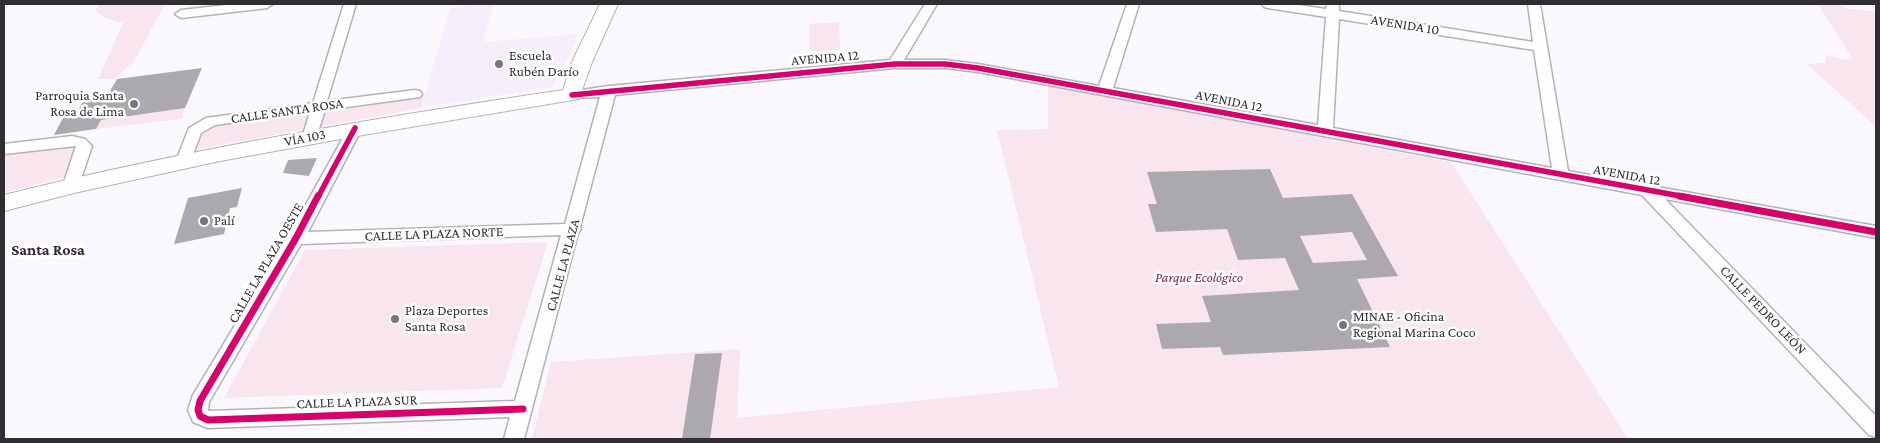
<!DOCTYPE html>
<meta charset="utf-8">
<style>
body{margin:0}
#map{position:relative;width:1880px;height:443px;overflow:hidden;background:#fbf8fd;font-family:"Crimson Pro",serif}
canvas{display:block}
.frame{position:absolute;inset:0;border:5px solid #312e33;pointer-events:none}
</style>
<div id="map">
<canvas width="1880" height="443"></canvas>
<div class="frame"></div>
</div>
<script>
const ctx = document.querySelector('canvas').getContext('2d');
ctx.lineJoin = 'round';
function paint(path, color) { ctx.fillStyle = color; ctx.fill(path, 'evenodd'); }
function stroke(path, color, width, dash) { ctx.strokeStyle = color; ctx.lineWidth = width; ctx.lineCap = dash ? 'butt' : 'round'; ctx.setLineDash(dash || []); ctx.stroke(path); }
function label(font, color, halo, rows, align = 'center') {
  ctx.font = font + ' "Crimson Pro",serif'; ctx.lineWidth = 5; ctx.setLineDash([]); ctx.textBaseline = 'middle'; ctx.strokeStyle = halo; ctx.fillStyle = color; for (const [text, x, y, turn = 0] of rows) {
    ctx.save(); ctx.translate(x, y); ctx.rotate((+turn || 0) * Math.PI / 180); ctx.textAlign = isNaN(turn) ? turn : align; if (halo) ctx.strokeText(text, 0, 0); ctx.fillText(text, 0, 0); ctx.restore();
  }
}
const built = new Path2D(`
 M494 4 483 42 579 34 553 87 421 108 450 8Z`);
const green = new Path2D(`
 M100 4H165L135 60 115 79H98L123 23 105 18 95 10Z
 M1818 4H1842L1845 8 1876 12V125H1874L1807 64 1825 63 1826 55 1846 60 1851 56Z
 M839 22 840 50 809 51V24Z
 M1048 85 1451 162 1628 439H532L551 362 740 349 737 418 1059 387 997 130 1048 129Z
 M425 94 421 108 193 150 199 134 211 125Z
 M185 108 182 119 96 129 106 110Z
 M65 145 77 149 68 176 4 193V153Z
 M548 242 502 388 224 398 305 250Z`);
const building = new Path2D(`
 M202 68 185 108 101 120 96 129 54 135 65 114 77 113 83 101 106 98 117 79Z
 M317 158 309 176 283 173 288 160Z
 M1270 169 1283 198 1352 194 1398 276 1357 279 1390 347 1223 355 1220 347 1162 349 1156 324 1211 322 1202 296 1299 290 1285 258 1238 260 1227 229 1156 232 1148 204H1157L1147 172ZM1352 232 1367 260 1313 263 1300 236Z
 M242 188 237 207 230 208 224 234 174 244 188 198Z
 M722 353 710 439H682L695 354Z`);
const minor = new Path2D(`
 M236 4H273L267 8 181 18 175 14 181 10Z
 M344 4H356L327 101 415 90 420 91 422 94 420 97 325 110 316 138 314 141H304L302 138 310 112 215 125 201 133 189 165H179L176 161 189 128 206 118 313 103Z
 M925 4H937L904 60H945L978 64 1099 86 1127 4H1139L1113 88 1318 125 1326 17 1268 8 1264 7 1262 4H1291L1326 9 1327 4H1339V11L1533 42 1528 4H1540L1568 171 1876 226V238L1665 199 1876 416V437L1869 435 1642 195 978 72 945 68H895L615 95 580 227 581 229 578 233 524 439H504L510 417 208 428 193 422 188 410 193 395 288 237 350 125H360L362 128 308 232 565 224 600 97 567 98 565 95 567 92 609 86 890 60ZM1339 19 1534 50 1552 168 1333 128ZM561 235 515 401 208 411 209 402 301 244Z
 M72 136 85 139 92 146 79 185 77 189 71 190 65 189 63 185 76 146 4 154V144Z`);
const secondary = new Path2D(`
 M600 4H618L592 62 579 99 357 136 215 162 74 193 4 211V195C188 149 375 118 563 90L572 62Z`);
const cyclewayFar1 = new Path2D(`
 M572 95 895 64H945L978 68 1686 197
 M318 197 355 128`);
const cycleway = new Path2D(`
 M318 196 296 238 200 401 198 410 200 416 208 420 523 409
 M1679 196 1876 232`);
const markers = [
 [499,64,5,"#78757a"],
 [134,104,5,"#78757a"],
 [204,221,5,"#78757a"],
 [395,319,5,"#78757a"],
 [1343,325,5,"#78757a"]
];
const streetNames = [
 ["AVENIDA 10",1405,25,9],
 ["AVENIDA 12",825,58,-5],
 ["AVENIDA 12",1229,101,11],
 ["CALLE SANTA ROSA",287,111,-8],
 ["VÍA 103",305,138,-11],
 ["AVENIDA 12",1627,175,10],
 ["CALLE LA PLAZA NORTE",434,234,-2],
 ["CALLE LA PLAZA OESTE",266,263,-60],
 ["CALLE LA PLAZA",563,265,-75],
 ["CALLE PEDRO LEÓN",1763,310,46],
 ["CALLE LA PLAZA SUR",357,402,-2]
];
const poiNames = [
 ["Escuela",509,56],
 ["Rubén Darío",509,72],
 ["Parroquia Santa",124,96,"right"],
 ["Rosa de Lima",124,112,"right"],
 ["Palí",214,221],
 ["Plaza Deportes",405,311],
 ["Santa Rosa",405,327],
 ["MINAE - Oficina",1353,317],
 ["Regional Marina Coco",1353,333]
];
const parkNames = [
 ["Parque Ecológico",1199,278]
];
const quarterNames = [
 ["Santa Rosa",48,250]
];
paint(built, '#f7eefb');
paint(green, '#f9e5ee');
paint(building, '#aba9ae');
stroke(minor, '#b5b2b7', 3);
stroke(secondary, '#b5b2b7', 2);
paint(minor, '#fefeff');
paint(secondary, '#fefeff');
stroke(cyclewayFar1, '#d6006c', 5.5);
stroke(cycleway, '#d6006c', 7);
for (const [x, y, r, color] of markers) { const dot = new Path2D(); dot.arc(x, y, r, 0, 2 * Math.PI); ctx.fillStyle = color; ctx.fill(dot); stroke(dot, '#fff', 2); }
label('14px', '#312e33', '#fff', streetNames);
label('14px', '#312e33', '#fff', poiNames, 'left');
label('italic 14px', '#771b49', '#fff', parkNames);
label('bold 16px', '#312934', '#fff', quarterNames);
</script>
